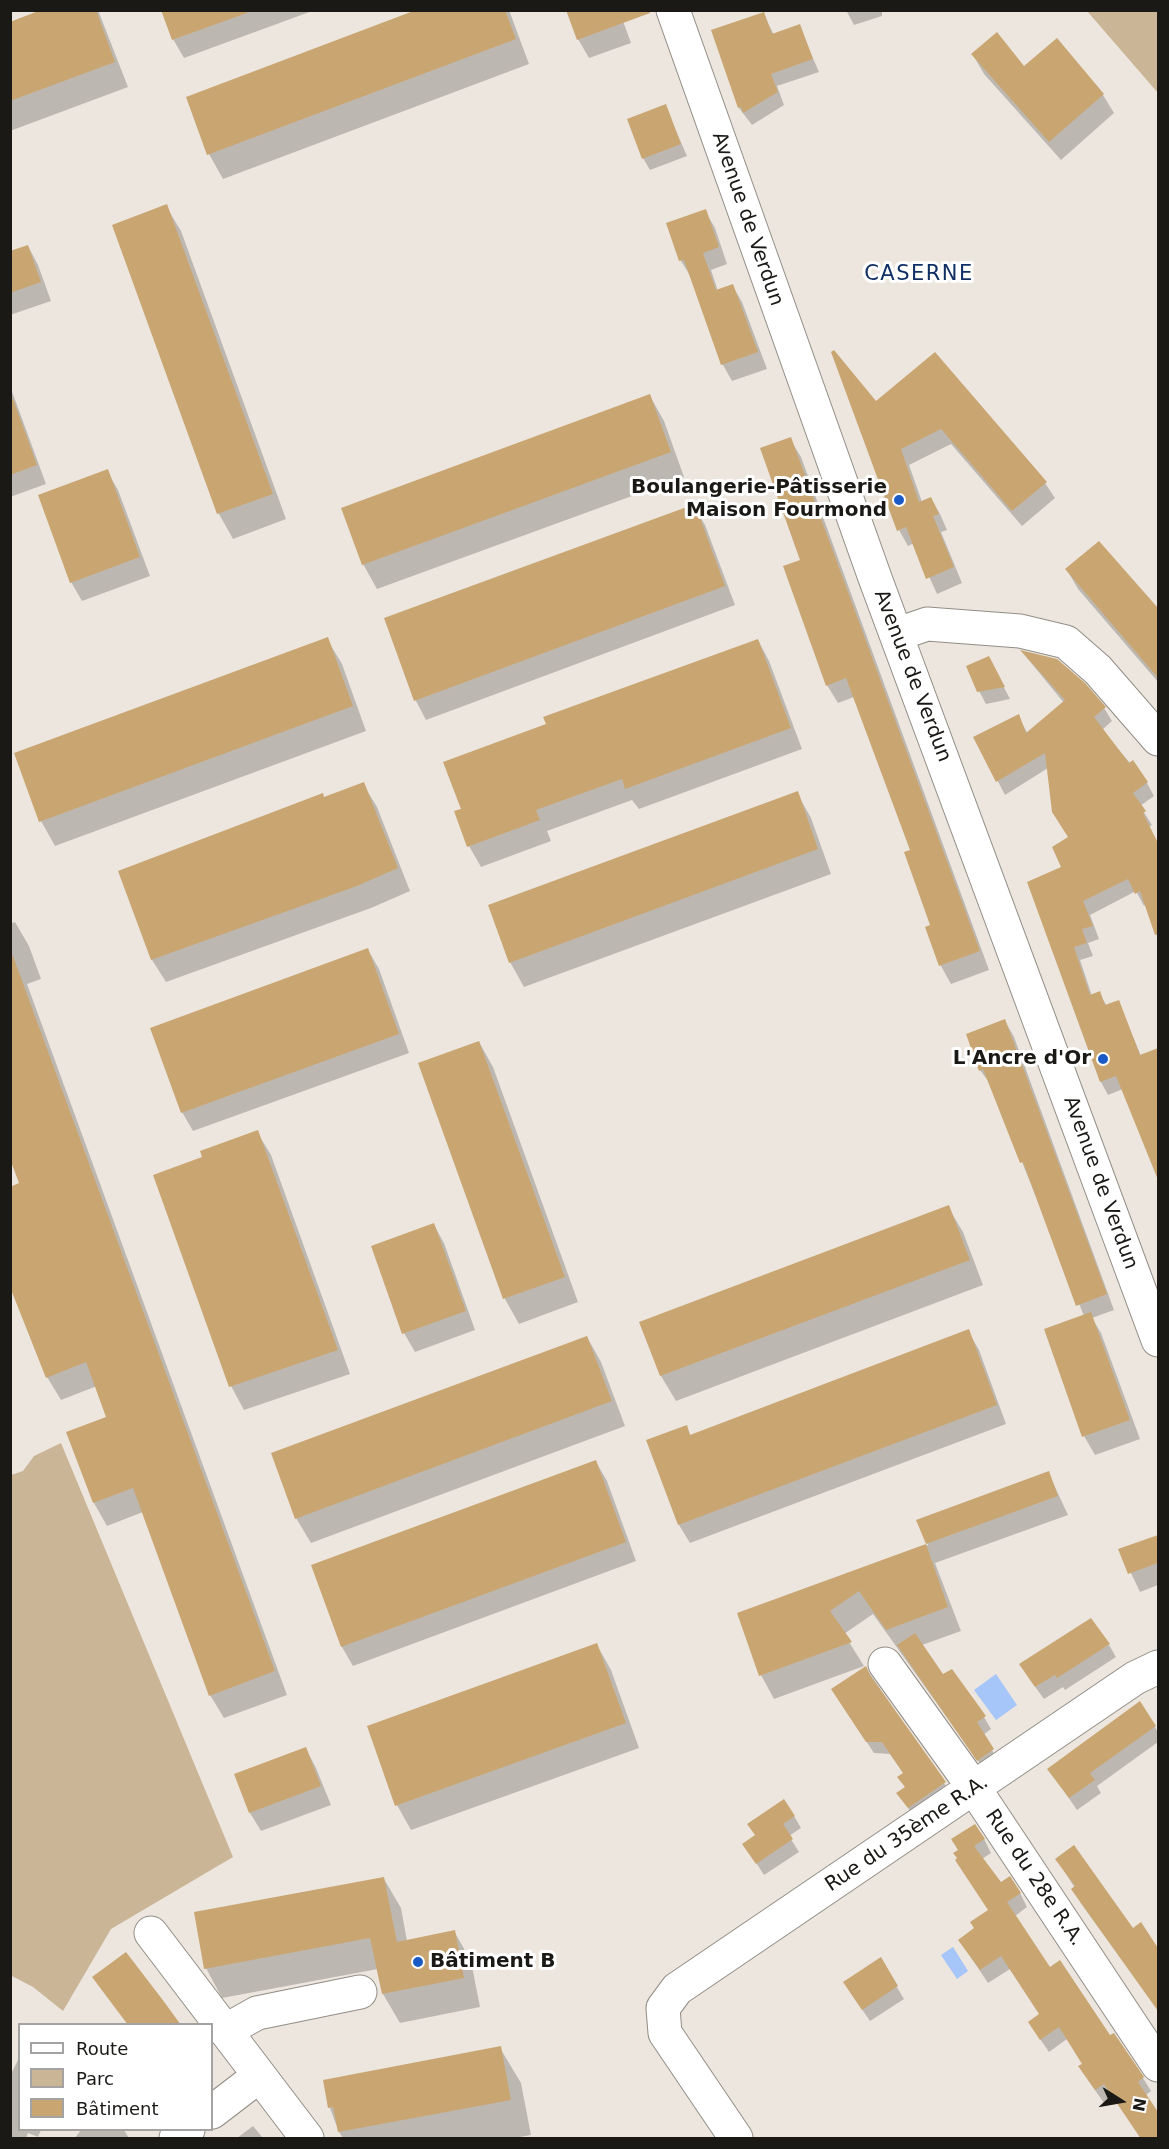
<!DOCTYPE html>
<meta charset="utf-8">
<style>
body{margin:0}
#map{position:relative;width:1169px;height:2149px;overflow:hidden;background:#ece6de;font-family:"DejaVu Sans",sans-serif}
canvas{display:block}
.frame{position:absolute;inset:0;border:12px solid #1b1916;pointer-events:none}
.legend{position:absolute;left:18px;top:2023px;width:195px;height:108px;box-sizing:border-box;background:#fff;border:2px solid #a4a3a2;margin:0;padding:8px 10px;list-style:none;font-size:18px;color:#1b1916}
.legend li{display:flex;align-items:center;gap:12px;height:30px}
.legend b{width:30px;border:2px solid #a4a3a2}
.north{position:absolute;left:1091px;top:2071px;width:60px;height:60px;-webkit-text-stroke:4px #fff;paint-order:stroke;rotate:101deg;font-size:16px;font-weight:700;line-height:24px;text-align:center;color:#1b1916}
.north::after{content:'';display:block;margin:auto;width:21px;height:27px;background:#1b1916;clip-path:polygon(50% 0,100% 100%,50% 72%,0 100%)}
</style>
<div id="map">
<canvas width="1169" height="2149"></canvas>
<div class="frame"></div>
<ul class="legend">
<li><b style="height:8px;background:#fff"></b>Route</li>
<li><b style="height:16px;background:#cbb597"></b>Parc</li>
<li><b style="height:16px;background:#c9a571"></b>Bâtiment</li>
</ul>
<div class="north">N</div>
</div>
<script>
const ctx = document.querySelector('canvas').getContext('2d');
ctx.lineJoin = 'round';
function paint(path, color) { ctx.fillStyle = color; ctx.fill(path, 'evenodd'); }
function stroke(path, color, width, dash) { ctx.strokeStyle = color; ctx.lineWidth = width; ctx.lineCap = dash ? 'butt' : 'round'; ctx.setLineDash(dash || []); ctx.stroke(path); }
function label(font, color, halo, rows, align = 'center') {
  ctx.font = font + ' "DejaVu Sans",sans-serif'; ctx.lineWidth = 6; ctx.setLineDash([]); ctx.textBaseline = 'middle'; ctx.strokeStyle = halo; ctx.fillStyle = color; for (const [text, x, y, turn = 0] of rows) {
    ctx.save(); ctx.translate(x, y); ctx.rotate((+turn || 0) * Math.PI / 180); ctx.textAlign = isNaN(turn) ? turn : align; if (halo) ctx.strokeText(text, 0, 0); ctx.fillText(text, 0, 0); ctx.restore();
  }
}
const green = new Path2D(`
 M1087 11H1158V93Z
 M61 1443 233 1857 111 1929 63 2011 33 1987 10 1975 11 1475 23 1471 34 1456Z`);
const water = new Path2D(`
 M996 1674 1017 1705 996 1720 974 1690Z
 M953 1947 968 1971 957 1979 941 1955Z`);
const shadow = new Path2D(`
 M45 10H98L128 87 10 131V23Z
 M163 10H315L184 58 173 39Z
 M421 10H509L529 64 223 179 209 154 188 98Z
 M619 10 631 43 589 58 578 39Z
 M846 10H886L882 12V16L854 25Z
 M763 13 774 35 799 26 819 72 777 86 784 105 752 125 739 108Z
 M973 55 1024 68 1103 95 1114 113 1061 160 984 74Z
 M665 106 687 156 650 170 643 158Z
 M166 206 181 231 286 519 233 539 219 514 114 226Z
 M705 211 715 228 727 264 711 270 718 291 732 285 742 302 767 369 732 381 723 365 691 277 681 261Z
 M28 246 38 265 51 301 10 315V252Z
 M935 354 1045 483 1055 498 1022 526 951 444 909 465 922 502 931 498 940 514 947 530 941 532 962 583 937 594 914 543 908 546 899 530 876 403Z
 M10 386 46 484 10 497Z
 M650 396 664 421 684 477 377 589 363 564Z
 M790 439 801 457 989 970 951 984 941 966 927 928 932 926 912 851 854 697 838 703 827 685 801 561Z
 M107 471 118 490 150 576 82 601 71 582Z
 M694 506 705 525 735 605 426 720 416 701 386 619Z
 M1099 543 1158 610V682L1078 589 1067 570Z
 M327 639 342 664 366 731 55 846 41 821Z
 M758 640 769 661 802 749 639 809 632 800 547 831 551 841 481 867 469 846 462 809 547 725Z
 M1023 653 1104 708 1112 721 1102 730 1147 783 1154 796 1140 806 1152 825 1149 827 1158 845V939L1146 904 1144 906 1136 891 1090 915 1099 939 1088 943 1093 956 1080 960 1092 996 1099 993 1107 1006 1118 1001 1141 1056 1158 1051V1178L1123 1089 1108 1095 1101 1082 1028 883 1063 868 1069 838 1048 768 1005 795 975 737 1018 716 1028 734 1064 703Z
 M995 670 1010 699 986 704 979 691Z
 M363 784 377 807 410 891 371 908 166 982 152 960 120 872Z
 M797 793 811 818 831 874 524 987 510 962Z
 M15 922 29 946 41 979 27 984 287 1695 224 1718 210 1695 143 1512 107 1526 94 1503 68 1433 108 1418 97 1386 61 1400 47 1377 21 1184 10 1155V924Z
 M368 950 379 969 409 1053 193 1131 182 1112Z
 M1005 1021 1014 1037 1114 1310 1092 1318 1101 1333 1140 1439 1095 1455 1084 1436 1045 1330 1084 1316 991 1085 980 1070Z
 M479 1042 493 1067 578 1302 519 1324 505 1299 420 1064Z
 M257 1132 271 1155 350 1374 244 1410 231 1386 204 1158Z
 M948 1207 963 1232 983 1285 676 1401 661 1376 641 1323Z
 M434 1225 444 1243 475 1330 415 1352 404 1333Z
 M968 1331 979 1350 1006 1424 690 1543 679 1525 686 1427 691 1436Z
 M587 1337 601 1362 625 1426 311 1543 296 1518Z
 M596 1462 607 1481 636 1561 353 1666 342 1647 313 1566Z
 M1048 1472 1068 1515 935 1563 961 1631 922 1645 943 1676 984 1717 991 1729 983 1735 999 1762 986 1772 873 1614 844 1634 864 1666 774 1699 761 1675 739 1614 928 1545 918 1521Z
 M1158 1536V1585L1140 1592 1120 1550Z
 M597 1645 611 1670 639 1748 411 1830 397 1805Z
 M1109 1645 1116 1657 1065 1690 1063 1687 1044 1699 1028 1677Z
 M866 1668 952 1795 916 1819 898 1794 906 1788 899 1777 904 1774 890 1754 874 1753 840 1702Z
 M1140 1703 1158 1732V1742L1097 1786 1101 1793 1077 1810 1057 1781Z
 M306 1749 316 1768 331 1805 261 1831 250 1813Z
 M794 1816 801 1828 789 1836 799 1852 764 1875 744 1844Z
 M984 1839 991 1853 982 1859 1001 1884 1020 1893 1027 1907 1015 1916 1050 1969 1110 2038 1114 2035 1143 2078 1151 2091 1146 2095 1158 2114V2138H1141L1113 2097 1104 2103 1088 2080 1084 2064 1067 2039 1049 2052 1038 2036 1040 2015 1010 1969 988 1983 968 1953 960 1940 975 1929 989 1911 955 1853Z
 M1057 1860 1132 1930 1140 1924 1158 1951V2010L1080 1902 1075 1888Z
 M384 1879 401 1908 407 1941 454 1931 471 1961 480 2007 400 2023 383 1994 378 1969 222 1998 206 1968Z
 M880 1959 904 1999 870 2021 852 1995Z
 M500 2048 521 2083 531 2135 514 2138H343L339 2132 330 2108 325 2081Z
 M19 2058 20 2130H41L38 2137 28 2133 26 2138H10V2076Z
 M253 2126 263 2138H237Z
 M81 2130H124L129 2138H75Z`);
const building = new Path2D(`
 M41 10H96L115 62 10 101V22Z
 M161 10H246L247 13 172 40Z
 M416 10H505L516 39 207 155 186 97Z
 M566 10H650V13L577 40Z
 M764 12 772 34 800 24 813 59 771 74 778 92 743 113 741 107 738 108 711 30Z
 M997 32 1024 66 1057 38 1104 94 1049 142 971 54Z
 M666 104 681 144 642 159 627 119Z
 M167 204 273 494 217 514 112 225Z
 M706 209 719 247 703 253 716 290 733 284 758 352 721 365 684 260 679 261 666 223Z
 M28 245 41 282 10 293V251Z
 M834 350 876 401 935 352 1047 482 1012 511 941 429 901 449 919 502 931 497 939 514 933 516 954 567 926 579 906 527 897 531 831 352Z
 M650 394 671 452 362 565 341 508Z
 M13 399 37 465 10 475V400Z
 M791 437 980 951 939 966 925 927 930 925 904 852 910 850 846 678 826 686 783 566 800 560 760 448Z
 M108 469 140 557 70 583 38 495Z
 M695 504 725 586 414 701 384 618Z
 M1099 541 1158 608V678L1065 569Z
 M328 637 353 706 39 822 14 753Z
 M758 639 791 728 625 789 622 779 536 810 540 820 467 847 454 811 461 809 443 762 546 724 543 717Z
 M1020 650 1057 659 1085 683 1106 707 1094 717 1129 763 1133 760 1148 782 1133 793 1146 811 1143 813 1158 843V934L1155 935 1140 891 1135 894 1128 879 1083 901 1093 926 1082 929 1087 943 1074 947 1090 995 1100 991 1105 1005 1119 1000 1140 1055 1158 1048V1180L1116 1076 1100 1082 1027 882 1061 867 1052 847 1068 837 1052 812 1045 753 996 782 973 737 1019 714 1026 733 1065 700Z
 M989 656 1005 687 977 692 966 666Z
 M364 782 398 868 357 886 151 960 118 871 323 793 324 797Z
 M798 791 818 849 509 963 488 905Z
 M368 948 399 1034 181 1113 150 1028Z
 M10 956H13L275 1671 209 1696 133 1488 93 1503 66 1432 106 1417 86 1362 46 1378 10 1287V1187L19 1183 10 1159Z
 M1005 1019 1107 1294 1076 1306 1023 1162 1020 1163 983 1069 979 1071 966 1034Z
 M479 1041 565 1277 503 1299 418 1063Z
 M258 1130 338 1350 229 1387 153 1175 202 1157 200 1151Z
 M949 1205 970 1260 660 1376 639 1322Z
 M434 1223 466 1311 402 1334 371 1246Z
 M1091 1312 1130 1420 1082 1437 1044 1329Z
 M969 1329 997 1405 678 1525 646 1440 687 1425 690 1435Z
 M587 1336 612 1401 295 1519 271 1453Z
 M596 1460 626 1542 341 1647 311 1565Z
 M1049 1471 1058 1496 926 1544 916 1520Z
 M1158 1535V1563L1128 1574 1118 1549Z
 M926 1544 948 1607 886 1630 859 1591 830 1611 852 1642 759 1676 737 1613Z
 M1091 1618 1110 1644 1057 1678 1055 1675 1035 1687 1019 1664Z
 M915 1633 943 1674 952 1669 986 1716 977 1722 994 1749 977 1761 897 1645Z
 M597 1643 626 1723 395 1806 367 1726Z
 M866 1666 870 1675 946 1782 908 1808 896 1793 905 1787 897 1777 903 1773 882 1742H866L831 1689Z
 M1140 1701 1156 1726 1090 1773 1095 1780 1069 1798 1047 1769Z
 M306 1747 321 1786 249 1813 234 1774Z
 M784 1799 795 1816 783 1824 793 1839 756 1864 742 1844 755 1835 747 1824Z
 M975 1824 985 1839 974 1846 1001 1882 1010 1876 1021 1893 1007 1902 1050 1967 1060 1960 1110 2035 1114 2033 1144 2077 1138 2082 1158 2112V2139H1141L1104 2084 1095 2090 1078 2066 1082 2064 1059 2027 1040 2040 1028 2022 1039 2014 1001 1956 980 1970 958 1940 974 1928 970 1922 988 1910 955 1860 957 1858 953 1853 958 1850 951 1839Z
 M1074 1845 1133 1928 1141 1922 1158 1948V2011L1071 1889 1075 1886 1055 1859Z
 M384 1877 397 1942 455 1930 464 1978 382 1994 370 1938 204 1969 194 1912Z
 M126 1952 162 1999 181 2025H128L92 1977Z
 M881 1957 898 1986 862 2010 843 1982Z
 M501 2046 511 2100 338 2132 333 2107 328 2108 323 2080Z`);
const minor = new Path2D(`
 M898 634 927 624 1020 631 1066 642 1098 670 1158 739
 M885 1664 974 1788 1158 2065
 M151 1933 307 2138
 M225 2031 257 2013 360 1992
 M212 2112 259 2076
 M176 2138 188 2130
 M736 2138 665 2033 663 2008 677 1989 1135 1678 1158 1667`);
const major = new Path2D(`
 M673 10 875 578 1158 1340`);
const markers = [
 [899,500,6,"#195ac6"],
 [1103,1059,6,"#195ac6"],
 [418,1962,6,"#195ac6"]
];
const streetNames = [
 ["Avenue de Verdun",747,219,71],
 ["Avenue de Verdun",912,676,69],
 ["Avenue de Verdun",1100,1183,70],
 ["Rue du 35ème R.A.",907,1834,-34],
 ["Rue du 28e R.A.",1034,1878,56]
];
const poiNames = [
 ["Boulangerie-Pâtisserie",887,488],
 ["Maison Fourmond",887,511],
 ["L'Ancre d'Or",1091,1059],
 ["Bâtiment B",430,1962,"left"]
];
const neighbourhoodNames = [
 ["CASERNE",919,275]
];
paint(green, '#cbb597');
paint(water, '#a6c5f9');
paint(shadow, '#0003');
paint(building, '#c9a571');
stroke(minor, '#928d86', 35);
stroke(major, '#928d86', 35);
stroke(minor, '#fff', 33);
stroke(major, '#fff', 33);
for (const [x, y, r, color] of markers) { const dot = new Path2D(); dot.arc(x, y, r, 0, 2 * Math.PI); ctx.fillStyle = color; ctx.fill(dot); stroke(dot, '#fff', 2); }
label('20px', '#1b1916', '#fff', streetNames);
label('bold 20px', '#1b1916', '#fff', poiNames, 'right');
ctx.letterSpacing = '1.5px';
label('21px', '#102f64', '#fff', neighbourhoodNames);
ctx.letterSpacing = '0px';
</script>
